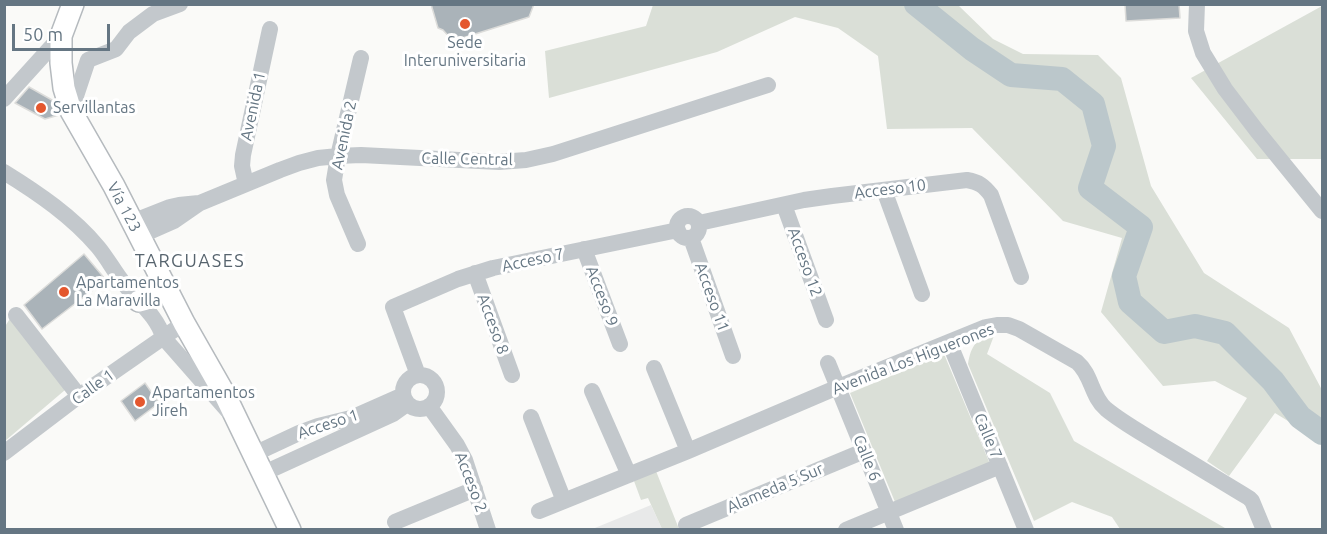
<!DOCTYPE html>
<meta charset="utf-8">
<style>
body{margin:0}
#map{position:relative;width:1327px;height:534px;overflow:hidden;background:#fafaf8;font-family:Ubuntu,sans-serif}
canvas{display:block}
.frame{position:absolute;inset:0;border:6px solid #657683;pointer-events:none}
.scale{position:absolute;left:12px;top:24px;width:98px;height:27px;box-sizing:border-box;border:3px solid #657683;border-top:0;padding-left:8px;font-size:18px;line-height:21px;white-space:nowrap;color:#657683;-webkit-text-stroke:4px #fff;paint-order:stroke}
</style>
<div id="map">
<canvas width="1327" height="534"></canvas>
<div class="frame"></div>
<div class="scale">50 m</div>
</div>
<script>
const ctx = document.querySelector('canvas').getContext('2d');
ctx.lineJoin = 'round';
function paint(path, color) { ctx.fillStyle = color; ctx.fill(path, 'evenodd'); }
function stroke(path, color, width, dash) { ctx.strokeStyle = color; ctx.lineWidth = width; ctx.lineCap = dash ? 'butt' : 'round'; ctx.setLineDash(dash || []); ctx.stroke(path); }
function label(font, color, halo, rows, align = 'center') {
  ctx.font = font + ' Ubuntu,sans-serif'; ctx.lineWidth = 6; ctx.setLineDash([]); ctx.textBaseline = 'middle'; ctx.strokeStyle = halo; ctx.fillStyle = color; for (const [text, x, y, turn = 0] of rows) {
    ctx.save(); ctx.translate(x, y); ctx.rotate((+turn || 0) * Math.PI / 180); ctx.textAlign = isNaN(turn) ? turn : align; if (halo) ctx.strokeText(text, 0, 0); ctx.fillText(text, 0, 0); ctx.restore();
  }
}
const built = new Path2D(`
 M651 505 662 529 590 530Z`);
const green = new Path2D(`
 M958 5 993 39 1023 54 1098 55 1121 78 1151 186 1204 273 1289 328 1322 390V442L1275 413 1229 476 1207 461 1247 398 1215 381 1163 386 1101 312 1122 238 1063 221 972 128 887 129 878 56 838 28 795 17 717 52 549 98 545 51 646 26 653 5Z
 M1322 6V159H1257L1191 78Z
 M11 317 65 390 5 441 4 328Z
 M995 333 987 354 1050 393 1074 441 1225 528 1226 529H1120L1112 517 1072 502 1034 521 968 364C971 345 977 338 995 333Z
 M944 354 990 464 895 502 850 393Z
 M656 471 679 529H662L648 498 641 500 634 481Z`);
const river = new Path2D(`
 M916 4 972 49 1011 75 1062 79 1093 104 1104 146 1090 188 1141 227 1124 276 1130 302 1164 332 1195 326 1225 333 1273 381 1300 417 1322 433`);
const building = new Path2D(`
 M431 4H534L529 17 453 41 443 30 438 28Z
 M1125 4H1179L1180 18 1126 21Z
 M29 87 52 100 57 108 59 115 45 119 15 103Z
 M84 254 106 280 42 329 24 305Z
 M145 383 159 403 135 421 121 401Z`);
const minor = new Path2D(`
 M1197 4 1196 31 1203 53 1225 89 1257 131 1322 211
 M4 99 61 36
 M71 111 88 60 116 49 129 32 153 14 180 4
 M4 172C38 193 73 217 98 247 108 259 115 273 125 285 138 302 157 316 163 337L227 410
 M246 184 242 166 243 155 270 29
 M884 190 922 294
 M784 205 826 320
 M677 227a11 11 0 1 1 22 0a11 11 0 1 1-22 0Z
 M132 222 170 207 179 205 199 203
 M699 223 804 200 832 196 967 180C979 182 984 186 991 195L1021 277
 M140 236 174 221 200 203 280 170 299 163 318 158 338 156 361 155 499 162 526 160 553 154 768 85
 M691 238 733 356
 M358 244 337 195 334 180 338 156 361 58
 M584 249 620 344
 M475 273 512 375
 M16 315 79 396
 M949 342 1026 530
 M828 363 896 530
 M654 368 688 451
 M403 392a17 17 0 1 1 34 0a17 17 0 1 1-34 0Z
 M418 375 393 307 458 279 493 268 678 230
 M592 391 629 475
 M429 406 457 445 465 460 488 530
 M531 417 564 501
 M4 453 79 396 184 323
 M254 454 299 433 318 426 351 418 403 395
 M264 473 393 414 407 404
 M539 511 688 451 838 387 986 327 997 325H1008L1019 329 1077 362C1092 375 1091 396 1106 409 1123 423 1142 433 1161 445 1190 462 1219 480 1249 498L1252 501 1264 530
 M395 522 475 489
 M686 525 864 451
 M846 530 1000 466`);
const major = new Path2D(`
 M73 4 61 36V63L64 88 71 111 114 186 184 323 225 395 290 530
 M139 301C151 298 159 295 164 283`);
const markers = [
 [465,24,6,"#e4572e"],
 [41,108,6,"#e4572e"],
 [64,292,6,"#e4572e"],
 [140,402,6,"#e4572e"]
];
const poiNames = [
 ["Sede",465,43,"center"],
 ["Interuniversitaria",465,61,"center"],
 ["Servillantas",53,108],
 ["Apartamentos",76,283],
 ["La Maravilla",76,301],
 ["Apartamentos",152,393],
 ["Jireh",152,411]
];
const streetNames = [
 ["Avenida 1",253,106,-78],
 ["Avenida 2",344,135,-78],
 ["Calle Central",467,159,1],
 ["Acceso 10",890,189,-7],
 ["Vía 123",124,207,62],
 ["Acceso 7",533,260,-12],
 ["Acceso 12",805,262,70],
 ["Acceso 9",602,296,69],
 ["Acceso 11",712,297,70],
 ["Acceso 8",493,324,70],
 ["Avenida Los Higuerones",913,359,-21],
 ["Calle 1",93,387,-36],
 ["Acceso 1",328,424,-18],
 ["Calle 7",988,436,67],
 ["Calle 6",867,458,68],
 ["Acceso 2",471,482,69],
 ["Alameda 5 Sur",775,488,-23]
];
const neighbourhoodNames = [
 ["TARGUASES",190,261]
];
paint(built, '#e8e9e9');
paint(green, '#dadfd7');
stroke(river, '#bbc7cb', 24);
paint(building, '#aab3b9');
stroke(building, '#dcdcda', 1.5);
stroke(major, '#b5babe', 24);
stroke(minor, '#c3c8cc', 16);
stroke(major, '#fff', 21);
for (const [x, y, r, color] of markers) { const dot = new Path2D(); dot.arc(x, y, r, 0, 2 * Math.PI); ctx.fillStyle = color; ctx.fill(dot); stroke(dot, '#fff', 2); }
label('16px', '#657683', '#fff', poiNames, 'left');
label('16px', '#657683', '#fff', streetNames);
ctx.letterSpacing = '1.5px';
label('18px', '#57646e', '#fff', neighbourhoodNames);
ctx.letterSpacing = '0px';
</script>
